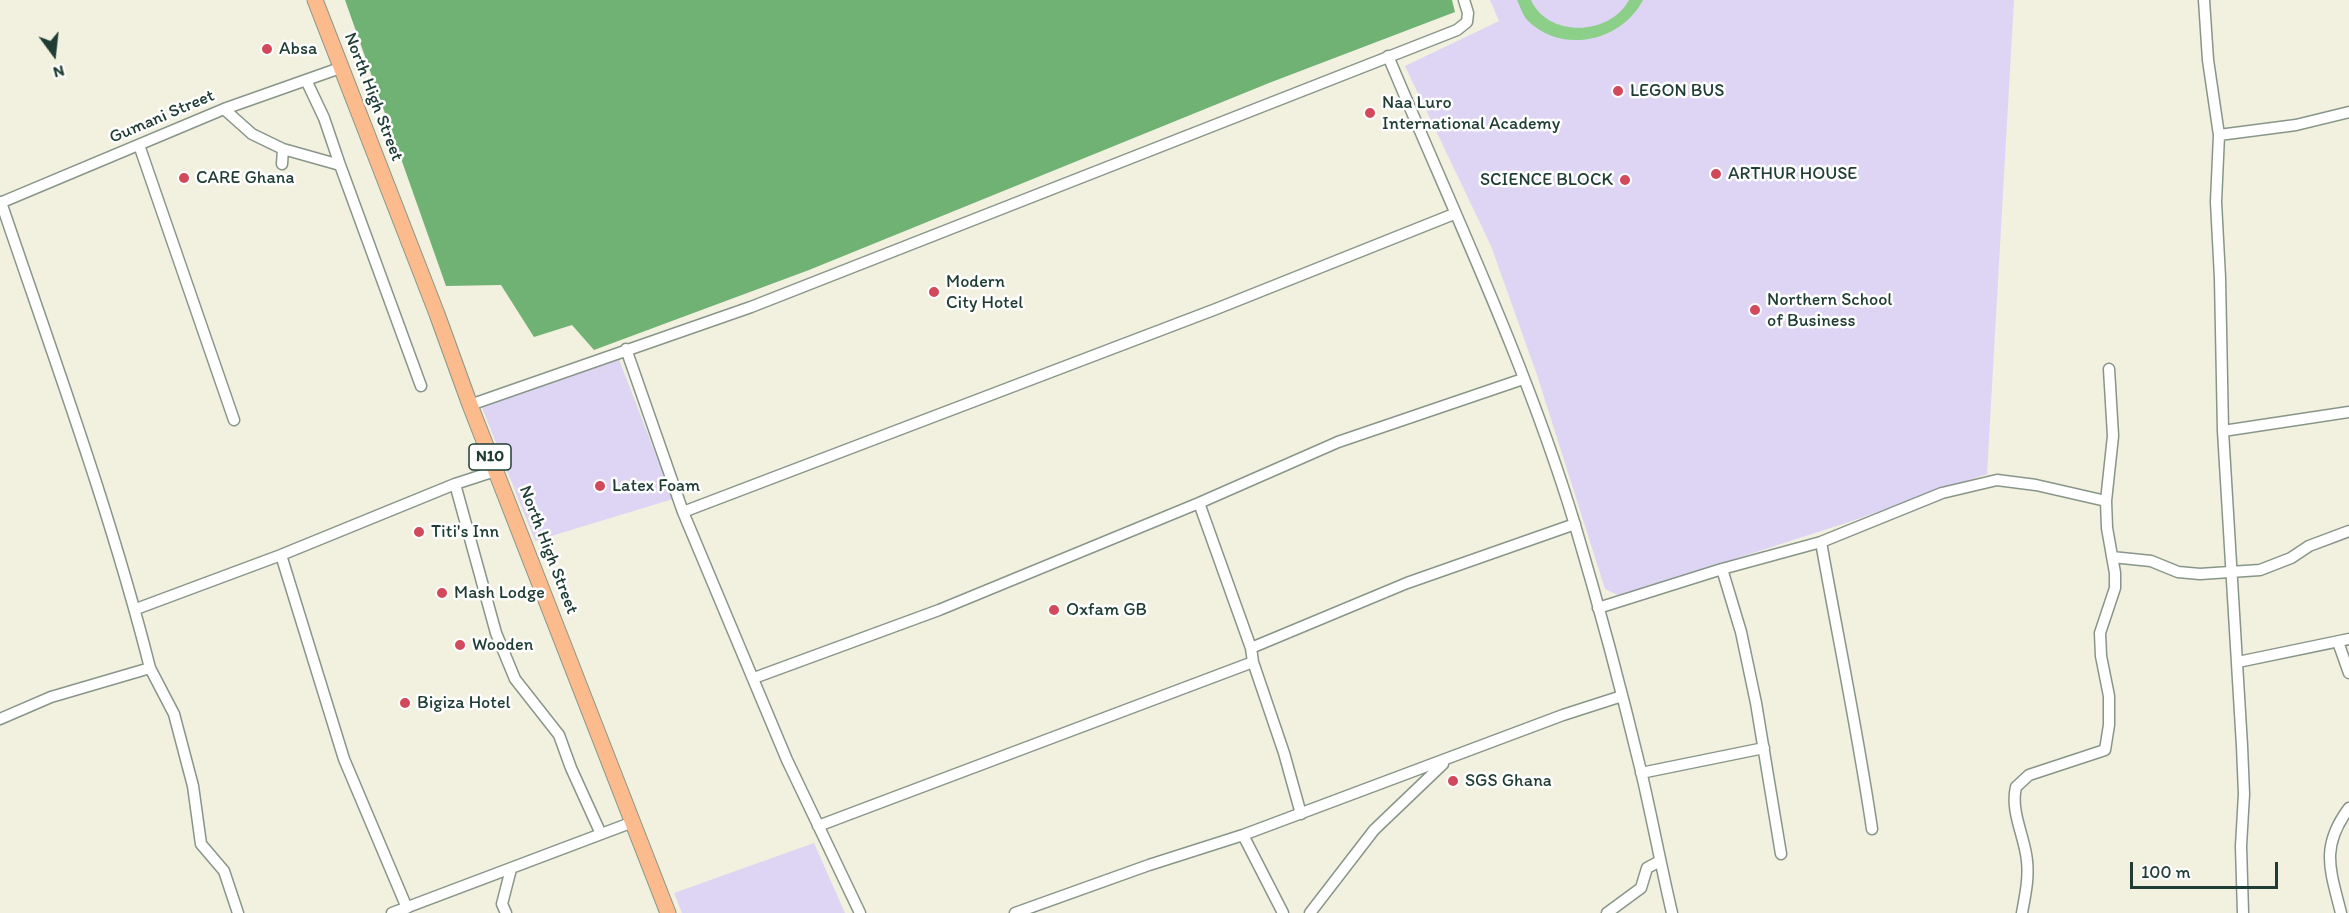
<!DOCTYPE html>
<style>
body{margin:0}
#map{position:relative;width:2349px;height:913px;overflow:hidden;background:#f2f0de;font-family:Itim,sans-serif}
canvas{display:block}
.north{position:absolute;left:24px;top:24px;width:60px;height:60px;-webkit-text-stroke:4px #fff;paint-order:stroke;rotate:165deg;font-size:16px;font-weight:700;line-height:24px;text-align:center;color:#1f3d34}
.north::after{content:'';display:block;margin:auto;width:21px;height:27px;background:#1f3d34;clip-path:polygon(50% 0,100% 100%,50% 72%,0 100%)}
.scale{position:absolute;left:2130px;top:862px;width:148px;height:27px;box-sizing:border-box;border:3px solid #1f3d34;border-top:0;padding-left:8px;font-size:18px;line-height:21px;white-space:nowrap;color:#1f3d34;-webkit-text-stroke:4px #fff;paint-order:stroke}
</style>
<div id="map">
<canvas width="2349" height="913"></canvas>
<div class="north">N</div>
<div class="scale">100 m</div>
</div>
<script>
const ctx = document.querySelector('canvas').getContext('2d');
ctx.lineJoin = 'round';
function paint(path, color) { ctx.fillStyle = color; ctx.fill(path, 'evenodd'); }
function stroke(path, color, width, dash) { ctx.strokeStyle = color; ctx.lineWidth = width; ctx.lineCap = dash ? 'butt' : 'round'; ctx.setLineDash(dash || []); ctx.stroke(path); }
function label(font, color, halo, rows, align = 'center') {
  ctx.font = font + ' Itim,sans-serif'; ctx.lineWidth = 5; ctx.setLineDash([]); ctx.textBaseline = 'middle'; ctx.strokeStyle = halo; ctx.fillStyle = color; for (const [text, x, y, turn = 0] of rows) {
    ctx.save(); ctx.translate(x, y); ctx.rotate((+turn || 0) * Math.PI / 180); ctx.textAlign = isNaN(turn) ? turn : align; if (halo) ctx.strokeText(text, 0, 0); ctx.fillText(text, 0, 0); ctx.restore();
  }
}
const built = new Path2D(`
 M1490 0H2014L1987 474 1852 521 1620 596 1605 589 1537 375 1491 246 1405 66 1499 21Z
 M618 357 673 499 535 541 481 405Z
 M814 843 845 913H682L674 893Z`);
const green = new Path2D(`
 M1517 0H1531C1548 38 1610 36 1629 0H1643C1622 41 1563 55 1528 21 1523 16 1520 6 1517 0Z`);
const forest = new Path2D(`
 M345 0H1452L1455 12 1269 83 809 270 594 350 572 325 534 337 501 285 446 286Z`);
const minor = new Path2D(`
 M2204 0 2208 60 2219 135 2216 202 2220 278 2223 431 2242 746 2244 794 2241 846 2243 913
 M1388 56C1453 211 1526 363 1575 525 1599 606 1621 688 1641 771 1652 818 1661 866 1672 913
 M306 80 324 118 340 165
 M224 109 252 134 283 149 340 165 421 386
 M2219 135 2296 125 2349 112
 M139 145 234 420
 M282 164 283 149
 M0 203 224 109 340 68
 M626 349 683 512 787 760 860 913
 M470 405 751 307 1457 30 1467 22 1468 13 1464 0
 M2223 431 2349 412
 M455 484 496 633 515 679 559 735 571 768 601 834
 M1199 503 1251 648 1253 662 1284 753 1301 814
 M683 512 1216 309 1454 214
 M1821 542C1838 638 1858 733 1872 829
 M281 555 344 759 407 908
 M2112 557 2151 561 2178 572 2200 574 2260 570 2291 558 2309 546 2349 531
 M1722 569 1741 632 1756 703 1781 854
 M1598 608 1722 569 1821 542 1942 493 1997 480 2036 485 2106 501
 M136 609 281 555 455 484 495 471
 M2338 642 2349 673
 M1251 648 1407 583 1575 524
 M2238 662 2349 639
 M150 668 174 714 193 786 201 844 224 871 238 913
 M754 678 939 610 1199 503 1338 442 1523 379
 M0 719 51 697 150 668C110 510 53 356 1 202
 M1641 773 1764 748
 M818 826 1253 662
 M1243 835 1283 913
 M392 913 633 822
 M506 913 502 904 511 869
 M1015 913 1149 865 1243 835 1563 715 1622 696
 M1310 913 1374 830 1443 764
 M1607 913 1641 888 1647 868 1660 861
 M2022 913C2025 896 2029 879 2027 861 2025 837 2010 812 2016 787L2029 775 2105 750 2109 725V696L2101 656 2100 633 2115 588V573L2107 528 2106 501 2113 436 2109 369
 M2341 913C2330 869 2320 847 2349 808`);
const highway = new Path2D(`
 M315 0 437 314 470 405 668 913`);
const markers = [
 [267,49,6,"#d1495b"],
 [1618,91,6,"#d1495b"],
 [1370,113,6,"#d1495b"],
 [1716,174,6,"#d1495b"],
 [184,178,6,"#d1495b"],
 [1625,180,6,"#d1495b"],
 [934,292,6,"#d1495b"],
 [1755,310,6,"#d1495b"],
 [600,486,6,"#d1495b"],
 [419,532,6,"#d1495b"],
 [442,593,6,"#d1495b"],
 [1054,610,6,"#d1495b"],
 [460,645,6,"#d1495b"],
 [405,703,6,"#d1495b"],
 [1453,781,6,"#d1495b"]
];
const shields = [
 [490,457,42]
];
const shieldNames = [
 ["N10",490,457]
];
const poiNames = [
 ["Absa",279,49],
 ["LEGON BUS",1630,91],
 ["Naa Luro",1382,103],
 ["International Academy",1382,124],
 ["ARTHUR HOUSE",1728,174],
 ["CARE Ghana",196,178],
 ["SCIENCE BLOCK",1613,180,"right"],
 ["Modern",946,282],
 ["City Hotel",946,303],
 ["Northern School",1767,300],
 ["of Business",1767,321],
 ["Latex Foam",612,486],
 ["Titi's Inn",431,532],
 ["Mash Lodge",454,593],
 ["Oxfam GB",1066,610],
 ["Wooden",472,645],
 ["Bigiza Hotel",417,703],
 ["SGS Ghana",1465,781]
];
const streetNames = [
 ["North High Street",373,97,69],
 ["Gumani Street",162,117,-23],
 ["North High Street",548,550,69]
];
paint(built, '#ded5f5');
paint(green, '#8bcf88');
paint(forest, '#70b274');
stroke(minor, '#889689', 13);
stroke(highway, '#889689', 17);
stroke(minor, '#fff', 10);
stroke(highway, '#fbbb8c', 15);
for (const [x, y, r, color] of markers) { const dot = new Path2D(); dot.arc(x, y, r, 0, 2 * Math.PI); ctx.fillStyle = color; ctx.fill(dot); stroke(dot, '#fff', 2); }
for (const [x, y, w] of shields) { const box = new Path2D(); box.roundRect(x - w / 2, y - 13, w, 26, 4.5); ctx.fillStyle = '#fff'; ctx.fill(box); stroke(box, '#1f3d34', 1.5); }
label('bold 16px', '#1f3d34', null, shieldNames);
label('18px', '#1f3d34', '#fff', poiNames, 'left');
label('18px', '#1f3d34', '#fff', streetNames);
</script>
